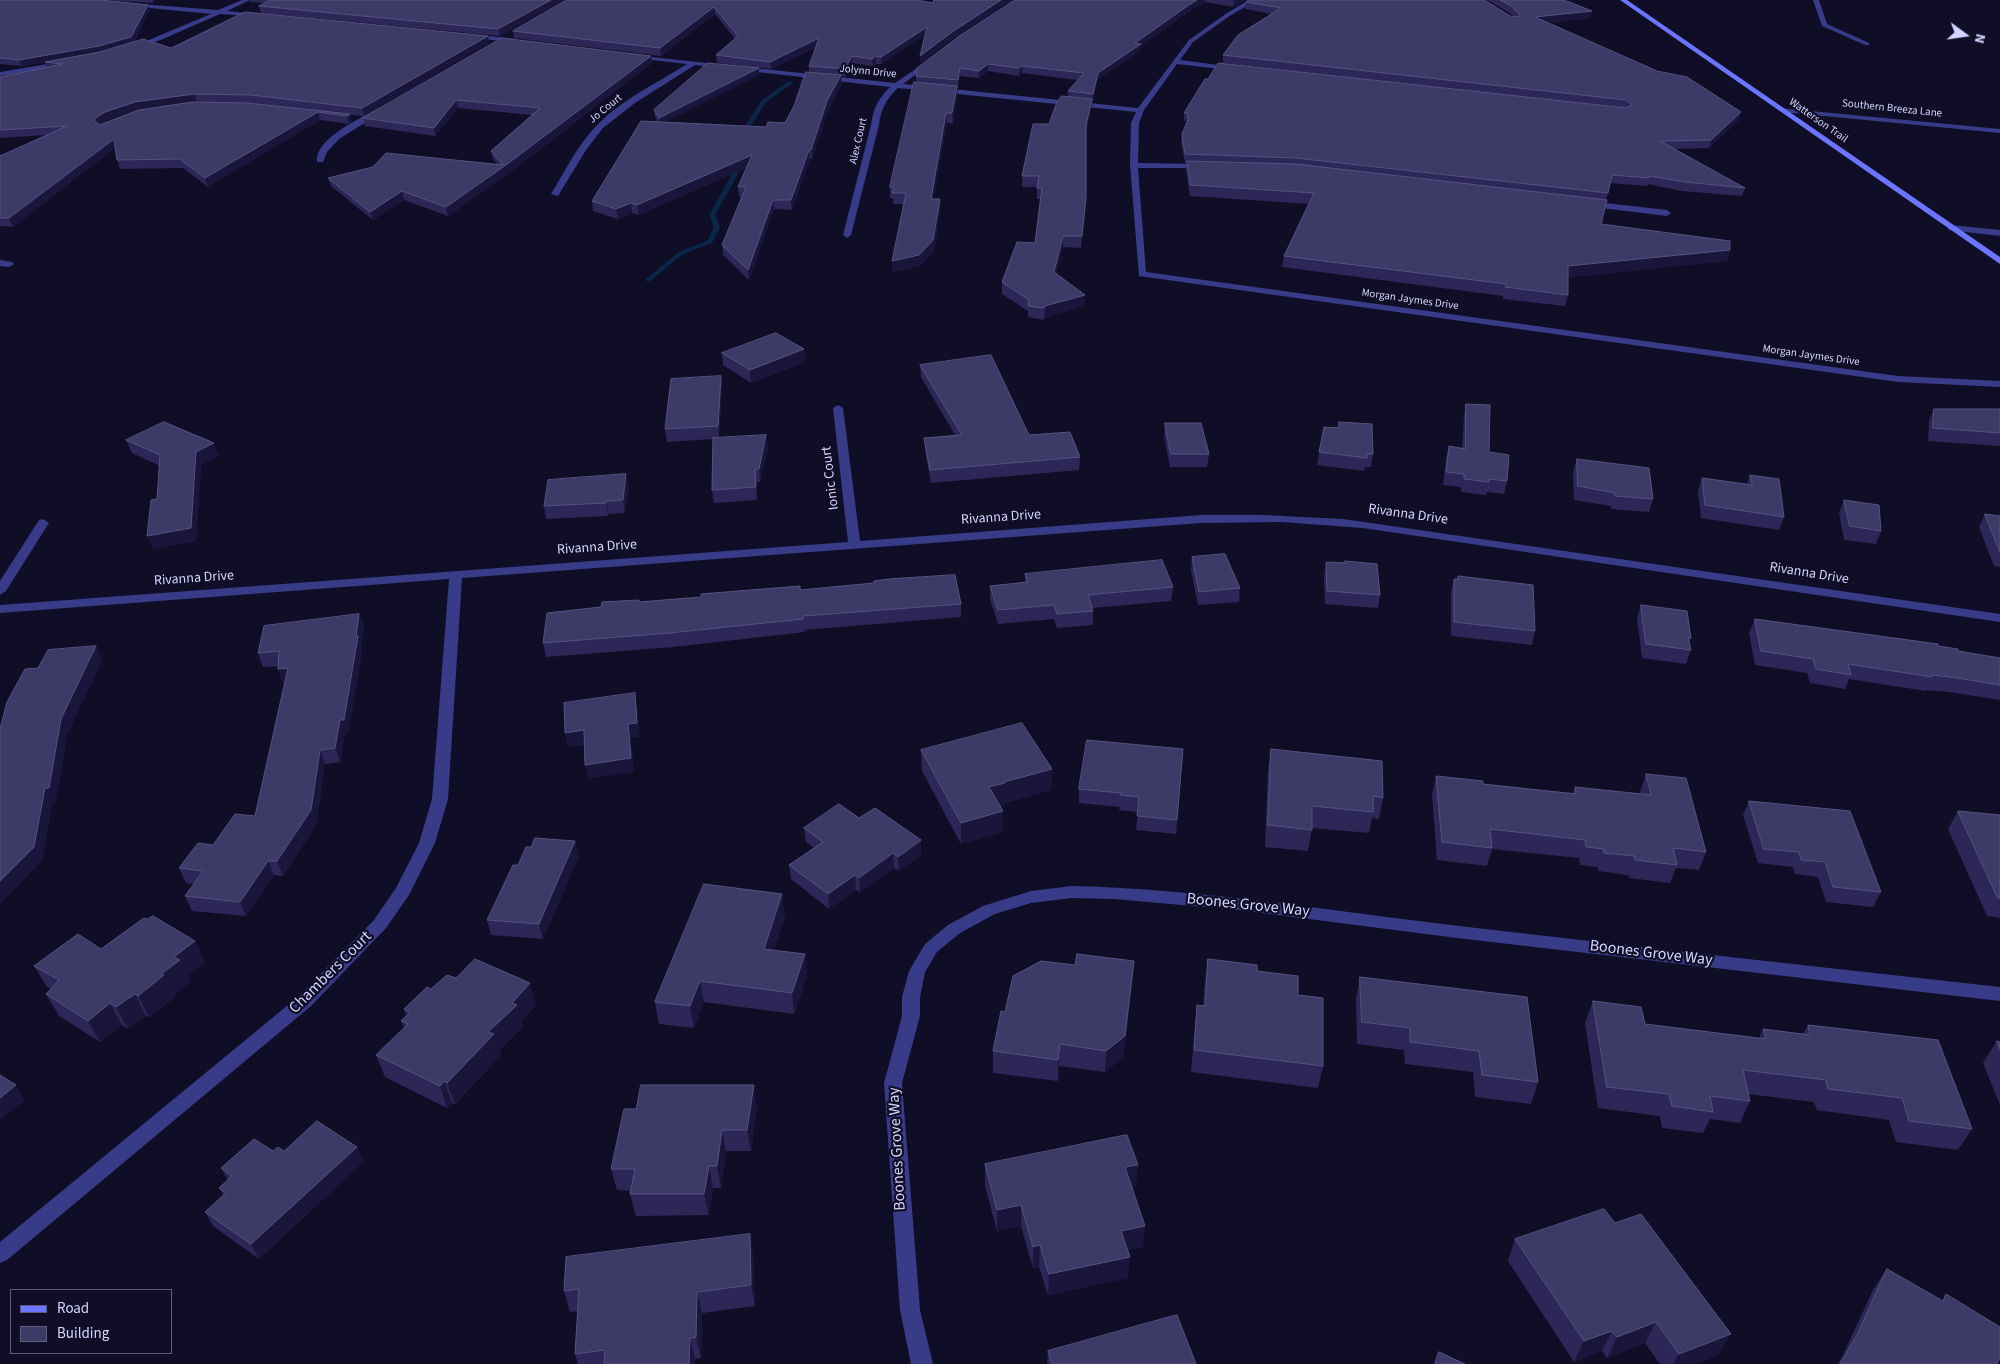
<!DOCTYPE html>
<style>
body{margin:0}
#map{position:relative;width:2000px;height:1364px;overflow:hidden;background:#100e27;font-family:"Source Sans 3",sans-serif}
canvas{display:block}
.legend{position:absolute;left:10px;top:1289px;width:162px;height:65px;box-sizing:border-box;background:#100e27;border:1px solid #5f5d7d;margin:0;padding:6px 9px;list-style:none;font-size:15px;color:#d6d4ff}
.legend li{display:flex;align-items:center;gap:10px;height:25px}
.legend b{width:25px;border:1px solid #5f5d7d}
.north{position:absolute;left:1940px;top:10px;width:50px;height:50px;-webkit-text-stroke:4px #100e27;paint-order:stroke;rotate:104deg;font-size:14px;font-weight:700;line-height:20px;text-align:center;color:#d6d4ff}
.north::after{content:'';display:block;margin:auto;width:18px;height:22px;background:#d6d4ff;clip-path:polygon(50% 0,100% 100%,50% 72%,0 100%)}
</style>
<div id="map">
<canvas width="2000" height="1364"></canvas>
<ul class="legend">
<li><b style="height:6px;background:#6b75ff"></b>Road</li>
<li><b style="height:14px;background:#3e3a68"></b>Building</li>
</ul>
<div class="north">N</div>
</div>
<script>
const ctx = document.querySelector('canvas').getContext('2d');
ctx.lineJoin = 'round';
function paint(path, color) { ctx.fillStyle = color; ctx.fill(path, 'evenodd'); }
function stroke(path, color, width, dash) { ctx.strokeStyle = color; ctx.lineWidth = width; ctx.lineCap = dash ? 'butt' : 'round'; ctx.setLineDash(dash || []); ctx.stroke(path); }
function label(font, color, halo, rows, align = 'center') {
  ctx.font = font + ' "Source Sans 3",sans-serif'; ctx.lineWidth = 4.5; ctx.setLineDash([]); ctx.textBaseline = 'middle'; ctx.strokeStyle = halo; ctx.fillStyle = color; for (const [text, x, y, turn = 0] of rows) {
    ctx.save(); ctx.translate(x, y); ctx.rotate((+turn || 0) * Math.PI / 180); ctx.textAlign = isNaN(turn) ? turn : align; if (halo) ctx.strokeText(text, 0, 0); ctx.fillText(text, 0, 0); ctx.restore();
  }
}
const stream = new Path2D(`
 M789 81 794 82 766 102 743 138H739L738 137 762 100Z
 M737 156 740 158 737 176 715 215 720 227 712 243 683 254 650 281H646V279L679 252 707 241 714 227 709 215 731 176 734 158Z`);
const service = new Path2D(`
 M1951 225 2000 230V236L1948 230V226Z`);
const minor = new Path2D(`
 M242 0H250L227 11 257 14 260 16 259 17 220 14 163 39 135 49 132 47 211 14 129 6 127 5V3L218 10Z
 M1249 0H1257L1231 15 1193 42 1180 60 1234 67H1237V71L1177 64 1144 110 1139 123 1138 163 1204 164 1208 166 1204 168H1138L1146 272 1898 376 2000 381V387L1898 382 1139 276 1130 165 1131 123 1136 112 898 88C886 99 881 109 879 125L851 235 847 238 843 235 871 125C873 109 878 99 890 87L695 65 635 103 603 128 586 150 558 196 551 194C565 171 578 144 598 124 623 99 657 83 687 64L634 58 632 57V55L895 83 932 58 934 59V61L903 84 1138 108 1189 40 1227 13Z
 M1813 0H1819L1827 24 1869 43V45H1865L1822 26Z
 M470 34 516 39 519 41 516 43 468 37 467 36Z
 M66 61 68 62V64L0 76V72Z
 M1779 108 2000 129V133L1782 112 1778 110Z
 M377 109 384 111 339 139 327 152 323 162H317C314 139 361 118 377 109Z
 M1588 201 1667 210 1671 213 1667 216 1585 206V202Z
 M0 260 12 262 14 264 9 267 0 266Z
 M838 405 843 408 860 541 1201 515H1262L1343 519 2000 614V622L1363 528 1282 522 1201 523 462 578 448 799 435 843 409 895 386 928 311 1006 7 1260 0 1263V1242L299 996 374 920 396 888 419 843 432 799 449 579 0 613V605L848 542 833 408Z
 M43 519 49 523 6 591 0 595V581L39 520Z
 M1072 886C1202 889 1330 911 1459 926 1639 947 1820 967 2000 987V1001L1457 938 1239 910 1114 899 1072 898 1031 903 995 914 960 933 937 952 925 972 920 997V1016L902 1083 920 1310 933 1364H911L900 1310 884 1083 902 1016V997L909 971 925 944 948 925 983 906 1031 891Z`);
const secondary = new Path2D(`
 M1620 0H1627L2000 257V264Z`);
const wall = new Path2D(`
 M0 0 148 5 149 10 134 42 171 48 488 36 489 43 364 116 350 115 352 122 349 124 320 120 208 187 183 168 120 169 117 160 115 148 13 227 0 226V156L46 135 0 138V77L47 67 45 62 22 66 0 64ZM137 110 103 123 107 120Z
 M102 0H154L153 3Z
 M250 0H565L500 36 261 13 259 6 264 3 250 2Z
 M567 0 933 3 934 0H1012L952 39 921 63 920 56 925 35 881 64H876L873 66 852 63 845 77 841 76 842 84 828 110 812 159H810L792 210 774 209 749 280 723 255 722 245 742 197H739L738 187 747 167 639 215 632 213 618 219 593 211 592 201 658 122 655 117 654 110 759 68V75L665 122 766 127 785 123 794 106 809 72V66L816 47 771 69 717 63 716 55 735 39 715 14 661 56 514 38 513 31Z
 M1015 0H1245L1233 7 1205 2 1188 12 1141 46 1140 51 1097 80 1093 101H1092L1091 109 1086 133 1085 209 1081 248 1063 247 1056 274 1085 295 1084 306 1044 318V320L1028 317V311L1002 294V282L1035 243 1040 199H1037V187H1022V176L1049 124 1068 97V91L1078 80 1022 73 1019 76 988 71 979 78 960 76 958 88H957V96L953 123H947L933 199H940V210L934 251 920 266 893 272 892 261 904 204H893V198H890V187L916 82V76Z
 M1249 0H1564L1590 18 1548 23 1739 120 1709 148 1674 149 1745 188 1742 196 1682 191 1648 184 1647 186 1610 183 1601 224 1730 250 1727 261 1568 277V295L1565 306 1503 299V296L1282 267 1284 256 1309 204 1190 196 1186 171 1187 163H1185L1181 142 1182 134 1186 124 1187 121H1184V113L1461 90 1223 63V55L1272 14 1245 9 1246 2ZM1484 0 1491 2 1508 12 1514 17H1512Z
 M651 56 652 63 508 174 448 216 404 200 373 220 331 186 328 178 497 164 493 159 491 151 532 115 458 108 435 136 365 126 363 118Z
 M804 349 805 362 751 383 723 365 722 353Z
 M920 365 1029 435 1080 457 1079 470 931 483 925 451 924 438 955 435 921 377Z
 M721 376 722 389 719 438 768 447 760 482H756L757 500 714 503 712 490 713 439 667 442 665 429Z
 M1466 404 1489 452 1507 481 1504 494 1487 492 1486 495 1461 492V487L1443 485 1446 459 1449 446 1462 448 1464 417Z
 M1934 409H2000V446L1928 441 1929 421Z
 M1339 422 1373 454 1371 467H1365L1364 471 1317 465 1324 427 1338 428Z
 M1165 423 1209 454 1207 467H1170L1164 436Z
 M126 440 219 456 201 465 196 541 153 549 147 536 157 499 160 466 132 453Z
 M1577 459 1653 499 1649 512 1611 509V506L1574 500 1573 472Z
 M1750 475 1784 517 1779 530 1701 518 1698 491 1702 478 1747 484Z
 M629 487 625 513 609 514 608 516 546 519 544 506Z
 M1844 500 1881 531 1876 544 1844 540 1839 513Z
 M1985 514 2000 516V567L1994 566 1979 527Z
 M1192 557 1240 588 1239 602 1198 605 1191 570Z
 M1345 561 1380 595 1378 608 1325 604 1324 576 1326 562 1345 563Z
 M1025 574 1173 587 1171 601 1092 608 1093 611V625L1057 628 1054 619 998 624 990 599V586L1025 582Z
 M1458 576 1535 631 1532 645 1451 636V592L1454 579H1457Z
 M800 590 961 604V617L804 630 805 632 673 647 546 657 543 643 601 607 639 600 640 602Z
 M1641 605 1691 638 1689 643 1691 650 1686 664 1642 658 1637 619Z
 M359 614 364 627 361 646 362 650 348 734H345L340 762 325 764 316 825 283 876 274 875 246 916 192 911 185 896 194 884 186 883 179 868 255 816 285 683H283L278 669V666L263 667 258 653Z
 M1755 619 1938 646 1958 651 2000 658V700L1950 692 1926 690V691L1849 679 1845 689 1810 683 1807 673 1755 665 1749 633Z
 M1183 749 1176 834 1136 830 1138 812 1119 810 1120 807 1079 803V789Z
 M1271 749 1383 798 1379 819 1372 818 1369 833 1312 828 1308 851 1265 847 1268 771Z
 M921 750 1052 769 1051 790 1005 803V805L1000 806 1003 832 961 844 922 771Z
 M1646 774 1706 852 1699 870 1676 868 1670 883 1629 878 1628 875 1598 871V867L1580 865 1579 858 1492 849 1487 866 1437 860 1432 795 1436 776 1483 784 1573 793 1575 787 1640 794V792Z
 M1749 801 1881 892 1873 907 1826 902 1818 877 1795 874 1793 867 1758 863 1743 815Z
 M1958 811 2000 815V918L1987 916 1948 829Z
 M859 818 921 855 899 871 894 868 860 892 856 890 829 909 791 879 789 865 814 848 806 842 804 828Z
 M575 841 579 856 543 939 491 935 487 920 518 865 531 847Z
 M785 916 774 950 807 976 794 1014 704 1002 694 1028 659 1024 655 1002Z
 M195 941 205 962 188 976 191 982 174 994 175 997 149 1017 146 1016 128 1029 122 1025 100 1042 59 1016 46 994 51 989 47 987 34 966 101 949Z
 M1208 959 1257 971 1298 995 1323 1066 1318 1088 1191 1072 1195 1027 1197 1005 1203 1006 1205 981Z
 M1134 961 1132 982 1123 1057 1105 1072 1059 1066 1058 1081 993 1073V1051L1005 1012 1075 965Z
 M1360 977 1538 1082 1531 1104 1475 1097 1473 1072 1405 1064 1404 1050 1357 1044 1356 999Z
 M456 978 536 1005 521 1021 523 1027 499 1050 501 1055 455 1104 452 1103 447 1108 385 1077 376 1055 404 1028 401 1021 406 1016 404 1009 431 989Z
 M1593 1001 1645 1024 1759 1038 1763 1029 1803 1034 1808 1025 1972 1129 1958 1150 1896 1142 1889 1120 1817 1110 1814 1102 1748 1094 1750 1101 1740 1123 1710 1119 1703 1133 1662 1128 1660 1116 1598 1108 1585 1023Z
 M1997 1041 2000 1042V1105L1983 1063Z
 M757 1107 751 1151H726L721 1188H713L709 1215 636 1216 630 1194 631 1191 617 1190 611 1169Z
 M273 1151H284L364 1161 259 1259 213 1226 205 1212 223 1195 219 1188 228 1180 221 1168Z
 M985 1164 1136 1186 1132 1187 1143 1247 1128 1250V1278L1048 1295 1039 1267 1033 1268 1021 1226 997 1231 985 1186Z
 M1615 1223 1719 1355 1695 1364H1660L1645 1343 1607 1358 1602 1351 1574 1362 1508 1261 1515 1239Z
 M753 1255 755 1306 702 1313 701 1358 695 1359V1364H578L575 1354 578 1311 570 1312 564 1291Z
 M1887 1269 1942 1301 1946 1294 1997 1364H1838L1843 1355 1873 1290Z
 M1048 1351 1196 1364H1047Z`);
const shadedWall = new Path2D(`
 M551 0H565L500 36 498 29Z
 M1001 0H1012L952 39 921 63 920 56 952 32Z
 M1197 0H1205V2L1188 12 1141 46 1140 51 1097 80 1093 101V94L1098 73 1135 43 1189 5Z
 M1234 0H1245L1233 7Z
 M148 5 149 10 133 43 101 52 22 66 19 60Z
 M714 7 715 14 661 56 660 48Z
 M1592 11 1590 18 1534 25 1535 17Z
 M927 27 928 34 881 64V57Z
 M488 36 489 43 364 116 362 108Z
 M819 38V45L771 69 770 62Z
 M651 56 652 63 508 174 448 216 446 207Z
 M852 56V63L845 77V69Z
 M876 56V64L873 66 872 59Z
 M988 64V71L979 78V71Z
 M1022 66V73L1019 76V68Z
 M759 68V75L660 125 659 118Z
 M960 68V76L958 88V80Z
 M841 75 842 84 828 110 812 159 811 150 827 101Z
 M957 86V96L953 123 952 113Z
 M194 94 197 102 137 110 107 120 96 128 93 120 105 112 135 102Z
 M1092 99 1091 109 1086 135V125Z
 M456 100 458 108 435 136 434 128Z
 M318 112 320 120 208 187 205 178Z
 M1741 112 1739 120 1709 148 1711 140Z
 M946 113 947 123 931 210V199Z
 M350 114 352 122 349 124 347 116Z
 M114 139 117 147 13 227 9 218Z
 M809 150 810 159 792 210 791 200Z
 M752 155 753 164 639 215 637 205Z
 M402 191 404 200 373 220 370 212Z
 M940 199V210L934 251 920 266 893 272 892 261Z
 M773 200 774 209 749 280 748 270Z
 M631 203 632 213 618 219 616 209Z
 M1063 236V247L1053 284 1054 272Z
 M1730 250 1727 261 1566 278 1568 266Z
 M1085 295 1084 306 1044 318V320L1045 306Z
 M804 349 805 362 751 383 750 370Z
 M721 376 722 389 719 439 718 426Z
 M766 435 768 447 760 482 759 469Z
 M214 443 219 456 201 465 196 541 153 549 147 536 196 452Z
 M626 474 629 487 625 513 623 500Z
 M606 501 609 514 608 516 606 503Z
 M359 614 364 627 361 646 362 650 348 734H345L340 762 335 748 356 636Z
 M96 646 103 660 68 733 56 802 53 803 42 861 0 904V881L45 788 61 719Z
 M288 668 294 682 283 683 278 669Z
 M635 693 637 707 640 737 631 738 634 772 588 779 585 765 628 724Z
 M584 730 587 745 568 747 565 733Z
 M320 750 325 764 316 825 283 876 277 861Z
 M1052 769 1051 790 1005 803V805L990 809 989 787 1004 782Z
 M1003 811V832L961 844V823Z
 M921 840V855L899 871 898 857Z
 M575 841 579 856 543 939 539 924Z
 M893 853 894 868 860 892 859 878Z
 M268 861 274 875 246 916 240 902Z
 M855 875 856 890 829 909 828 894Z
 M782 894 785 916 767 971 764 949Z
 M195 941 205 962 188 976 191 982 174 994 175 997 149 1017 138 996 161 974 174 957Z
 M805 954 807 976 794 1014 792 993Z
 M1134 961 1132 982 1123 1057 1105 1072 1106 1051Z
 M700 981 704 1002 694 1028 690 1006Z
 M530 983 536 1005 521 1021 523 1027 499 1050 501 1055 455 1104 447 1083 512 1003Z
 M135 994 146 1016 128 1029 116 1007Z
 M110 1003 122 1025 100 1042 88 1021Z
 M1060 1044 1059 1066 1058 1081V1060Z
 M444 1081 452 1103 447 1108 440 1086Z
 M16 1085 25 1100 0 1120V1098Z
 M754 1085 757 1107 751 1151 747 1130Z
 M722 1130 726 1151 721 1188 717 1166Z
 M357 1147 364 1161 259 1259 251 1244Z
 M1138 1165 1136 1186 1123 1189 1125 1167Z
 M709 1166 713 1188 709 1215 704 1194Z
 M1021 1205V1226L997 1231V1210Z
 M1145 1226 1143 1247 1120 1252 1121 1231Z
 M750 1234 753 1255 755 1306 751 1285Z
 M1040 1245 1039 1267 1033 1268V1247Z
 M1130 1257 1128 1278 1048 1295 1049 1274Z
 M697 1292 702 1313 701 1358 696 1337Z
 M1656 1322 1645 1343 1607 1358 1617 1337Z
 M1612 1331 1602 1351 1574 1362 1584 1341Z
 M1731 1334 1719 1355 1695 1364H1673L1679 1354Z
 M690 1338 695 1359V1364H689Z`);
const building = new Path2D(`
 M0 0H101L148 5 131 37 99 46 19 60 0 58Z
 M271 0H551L498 29 259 6Z
 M567 0H917L933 3 934 0H1001L952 32 920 56 927 27 881 57 876 56 872 59 852 56 845 69 809 66 819 38 770 62 716 55 738 36 714 7 660 48 513 31Z
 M1015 0H1197L1189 5 1135 43 1141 44 1098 73 1093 94 1068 91 1084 73 1022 66 1019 68 988 64 979 71 960 68 958 80 916 76 917 68 958 37Z
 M1249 0H1484L1512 17 1520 16V14L1510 5 1500 0H1564L1592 11 1535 17 1657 71 1687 77 1741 112 1711 140 1660 141 1745 188 1685 182 1649 176V178L1612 175 1608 193 1296 158 1185 154 1182 134 1189 117H1187L1188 113H1184L1205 79H1208L1218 63 1626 108 1632 105 1626 100 1223 55 1238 35 1281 8 1246 2Z
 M245 12 488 36 362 108 251 95 194 94 135 102 105 112 93 120 100 125 139 110 192 102 247 103 350 114 347 116 318 112 205 178 180 159 117 160 114 139 9 218H0V156L67 126 0 130V77L63 64 45 62 100 52 143 39 171 48Z
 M502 38 651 56 506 165 446 207 402 191 370 212 328 178 373 167 386 153 503 165 491 151 540 108 456 100 434 128 363 118Z
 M708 63 759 68 659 118 654 110Z
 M806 72 841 75 827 101 811 150H809L791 200H773L748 270 722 245 746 187H738L752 155 637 205 631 203 616 209 592 201 641 121 766 127 768 122 785 123 794 106Z
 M914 82 957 86 952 113H946L931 199H940L933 240 919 255 892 261 906 193H892L894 187H890Z
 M1062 96 1092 99 1086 125V198L1082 236H1063L1054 272 1085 295 1045 306 1044 308 1028 306 1029 300 1002 282 1017 242 1035 243 1042 188H1037L1039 176H1022L1033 124H1049L1057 102Z
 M1187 161 1296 164 1607 200 1601 224 1730 241V250L1568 266V295L1505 287 1506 284 1284 256 1314 193 1191 185Z
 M776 333 804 349 750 370 722 353Z
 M991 355 1029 435 1070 432 1080 457 930 470 924 438 962 435 920 365Z
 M721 376 718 426 665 429 671 379Z
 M1466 404 1490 405 1489 452 1509 455 1507 481 1489 479V482L1464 479V474L1446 472 1449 446 1465 449Z
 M1934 409H2000V433L1933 428Z
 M164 422 214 443 196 452 191 528 147 536 151 500 157 499 160 455 126 440Z
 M1339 422 1372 424 1373 454H1367V458L1319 452 1324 427 1339 428Z
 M1165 423H1201L1209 454H1171Z
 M766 435 759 469H755L756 487 712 490 713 438Z
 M1577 459 1649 468 1653 499 1615 496V493L1578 486Z
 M626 474 623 500 606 501V503L544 506 548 480Z
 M1750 475 1779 479 1784 517 1705 505 1702 478 1752 485Z
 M1844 500 1879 505 1881 531 1850 526Z
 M1985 514 2000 516V552Z
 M1225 554 1240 588 1199 592 1192 557Z
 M1162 560 1173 587 1088 595 1093 611 1057 614 1054 605 998 610 990 586 1028 582 1025 574Z
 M1345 561 1377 564 1380 595 1327 591 1326 562 1346 563Z
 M955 575 961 604 803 616V619L670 633 543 643 547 613 601 607 602 602 639 600V602L701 597V594L800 586V590L874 583V581L889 579Z
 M1458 576 1533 585 1535 631 1454 622V579H1458Z
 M1641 605 1687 611 1691 638H1688L1691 650 1646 644Z
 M359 614 356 636H358L344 720H340L335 748 320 750 311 810 277 861H268L240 902 185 896 203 871 179 868 198 843 213 845 235 814 255 816 288 668 278 669 279 651 258 653 264 626Z
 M1755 619 1938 644V646L1958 649V651L2000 658V685L1957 678 1932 675V677L1848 664 1851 675 1816 669 1813 659 1761 651Z
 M96 646 61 719 49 788H45L34 847 0 881V729L7 702 25 669 38 668 48 650Z
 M635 693 637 723 628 724 631 758 585 765 584 730 565 733 564 703Z
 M1022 723 1052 769 1004 782 1005 783 989 787 1003 811 961 823 921 750Z
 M1087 740 1183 749 1177 820 1137 816 1139 797 1120 795 1121 793 1079 789Z
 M1271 749 1382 761 1383 798 1373 796V812L1312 806V830L1268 825Z
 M1646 774 1686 778 1706 852 1673 848 1677 865 1635 860V856L1604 853V849L1586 847 1585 840 1490 829 1492 848 1442 842 1436 776 1483 781V784L1576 794 1575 787 1651 795Z
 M1749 801 1850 811 1881 892 1833 887 1825 862 1801 860 1799 852 1764 849Z
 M839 804 859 818 875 808 921 840 898 857 893 853 859 878 855 875 828 894 789 865 823 842 804 828Z
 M1958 811 2000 815V898H1998Z
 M535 838 575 841 539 924 487 920 513 865H518L526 847H531Z
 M704 884 782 894 764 949 805 954 792 993 700 981 690 1006 655 1002Z
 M153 916 195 941 174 957 180 960 161 974 164 975 138 996 135 994 116 1007 110 1003 88 1021 46 994 59 980 34 966 78 934 101 949 144 918 147 919Z
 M1077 954 1134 961 1125 1036 1106 1051 1060 1044 1058 1060 993 1051 1001 1011 1005 1012 1013 976 1041 961 1075 965Z
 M475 959 530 983 512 1003 517 1005 488 1032 494 1034 447 1083 444 1081 440 1086 376 1055 408 1024 401 1021 410 1013 404 1009 427 987 431 989 447 975 456 978Z
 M1208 959 1257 965V971L1298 976V995L1323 998V1066L1194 1050 1197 1005 1205 1006Z
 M1360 977 1527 997 1538 1082 1482 1075 1479 1051 1410 1042V1028L1362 1022Z
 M1593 1001 1641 1007 1645 1024 1766 1039 1763 1029 1810 1035 1808 1025 1938 1040 1972 1129 1909 1121 1902 1098 1828 1089 1826 1080 1743 1070 1750 1101 1710 1096 1713 1112 1672 1106 1669 1094 1607 1087Z
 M1997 1041 2000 1042V1049Z
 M0 1075 16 1085 0 1098Z
 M641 1085H754L747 1130H722L717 1166H709L704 1194H630L635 1169H611L624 1109H636Z
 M317 1121 357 1147 251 1244 205 1212 226 1193 219 1188 232 1176 221 1168 254 1139 273 1151 278 1147 284 1151Z
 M1127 1135 1138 1165 1125 1167 1145 1226 1121 1231 1130 1257 1049 1274 1040 1245 1033 1247 1021 1205 997 1210 985 1164Z
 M1604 1209 1615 1223 1641 1214 1731 1334 1679 1354 1656 1322 1617 1337 1612 1331 1584 1341 1515 1239Z
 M750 1234 751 1285 697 1292 696 1337 690 1338 689 1364H604L605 1350 575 1354 579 1289 564 1291 566 1257Z
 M1887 1269 1943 1301 1946 1294 2000 1327V1358L1997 1364H1840L1857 1335Z
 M1177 1315 1196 1364H1052L1048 1351Z
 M1439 1352 1465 1364H1435Z`);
const farStreetnames = [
 ["Jolynn Drive",868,72,6],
 ["Jo Court",606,109,-39],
 ["Southern Breeza Lane",1892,109,6],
 ["Watterson Trail",1818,121,35],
 ["Alex Court",859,141,-77],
 ["Morgan Jaymes Drive",1410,300,8],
 ["Morgan Jaymes Drive",1811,356,8]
];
const streetNames = [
 ["Ionic Court",831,478,-97],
 ["Rivanna Drive",1408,515,8],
 ["Rivanna Drive",1001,518,-4],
 ["Rivanna Drive",597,548,-4],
 ["Rivanna Drive",1809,574,9],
 ["Rivanna Drive",194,579,-4]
];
const nearStreetnames = [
 ["Boones Grove Way",1248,906,6],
 ["Boones Grove Way",1651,954,7],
 ["Chambers Court",331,973,-45],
 ["Boones Grove Way",898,1149,-93]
];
paint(stream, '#0a274a');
paint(service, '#373b88');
paint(minor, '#373b88');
paint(secondary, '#6b75ff');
paint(wall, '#2c2756');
paint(shadedWall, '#19153b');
paint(building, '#3e3a68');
stroke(building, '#565280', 1);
label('11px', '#d6d4ff', '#100e27', farStreetnames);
label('14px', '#d6d4ff', '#100e27', streetNames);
label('16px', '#d6d4ff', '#100e27', nearStreetnames);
</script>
